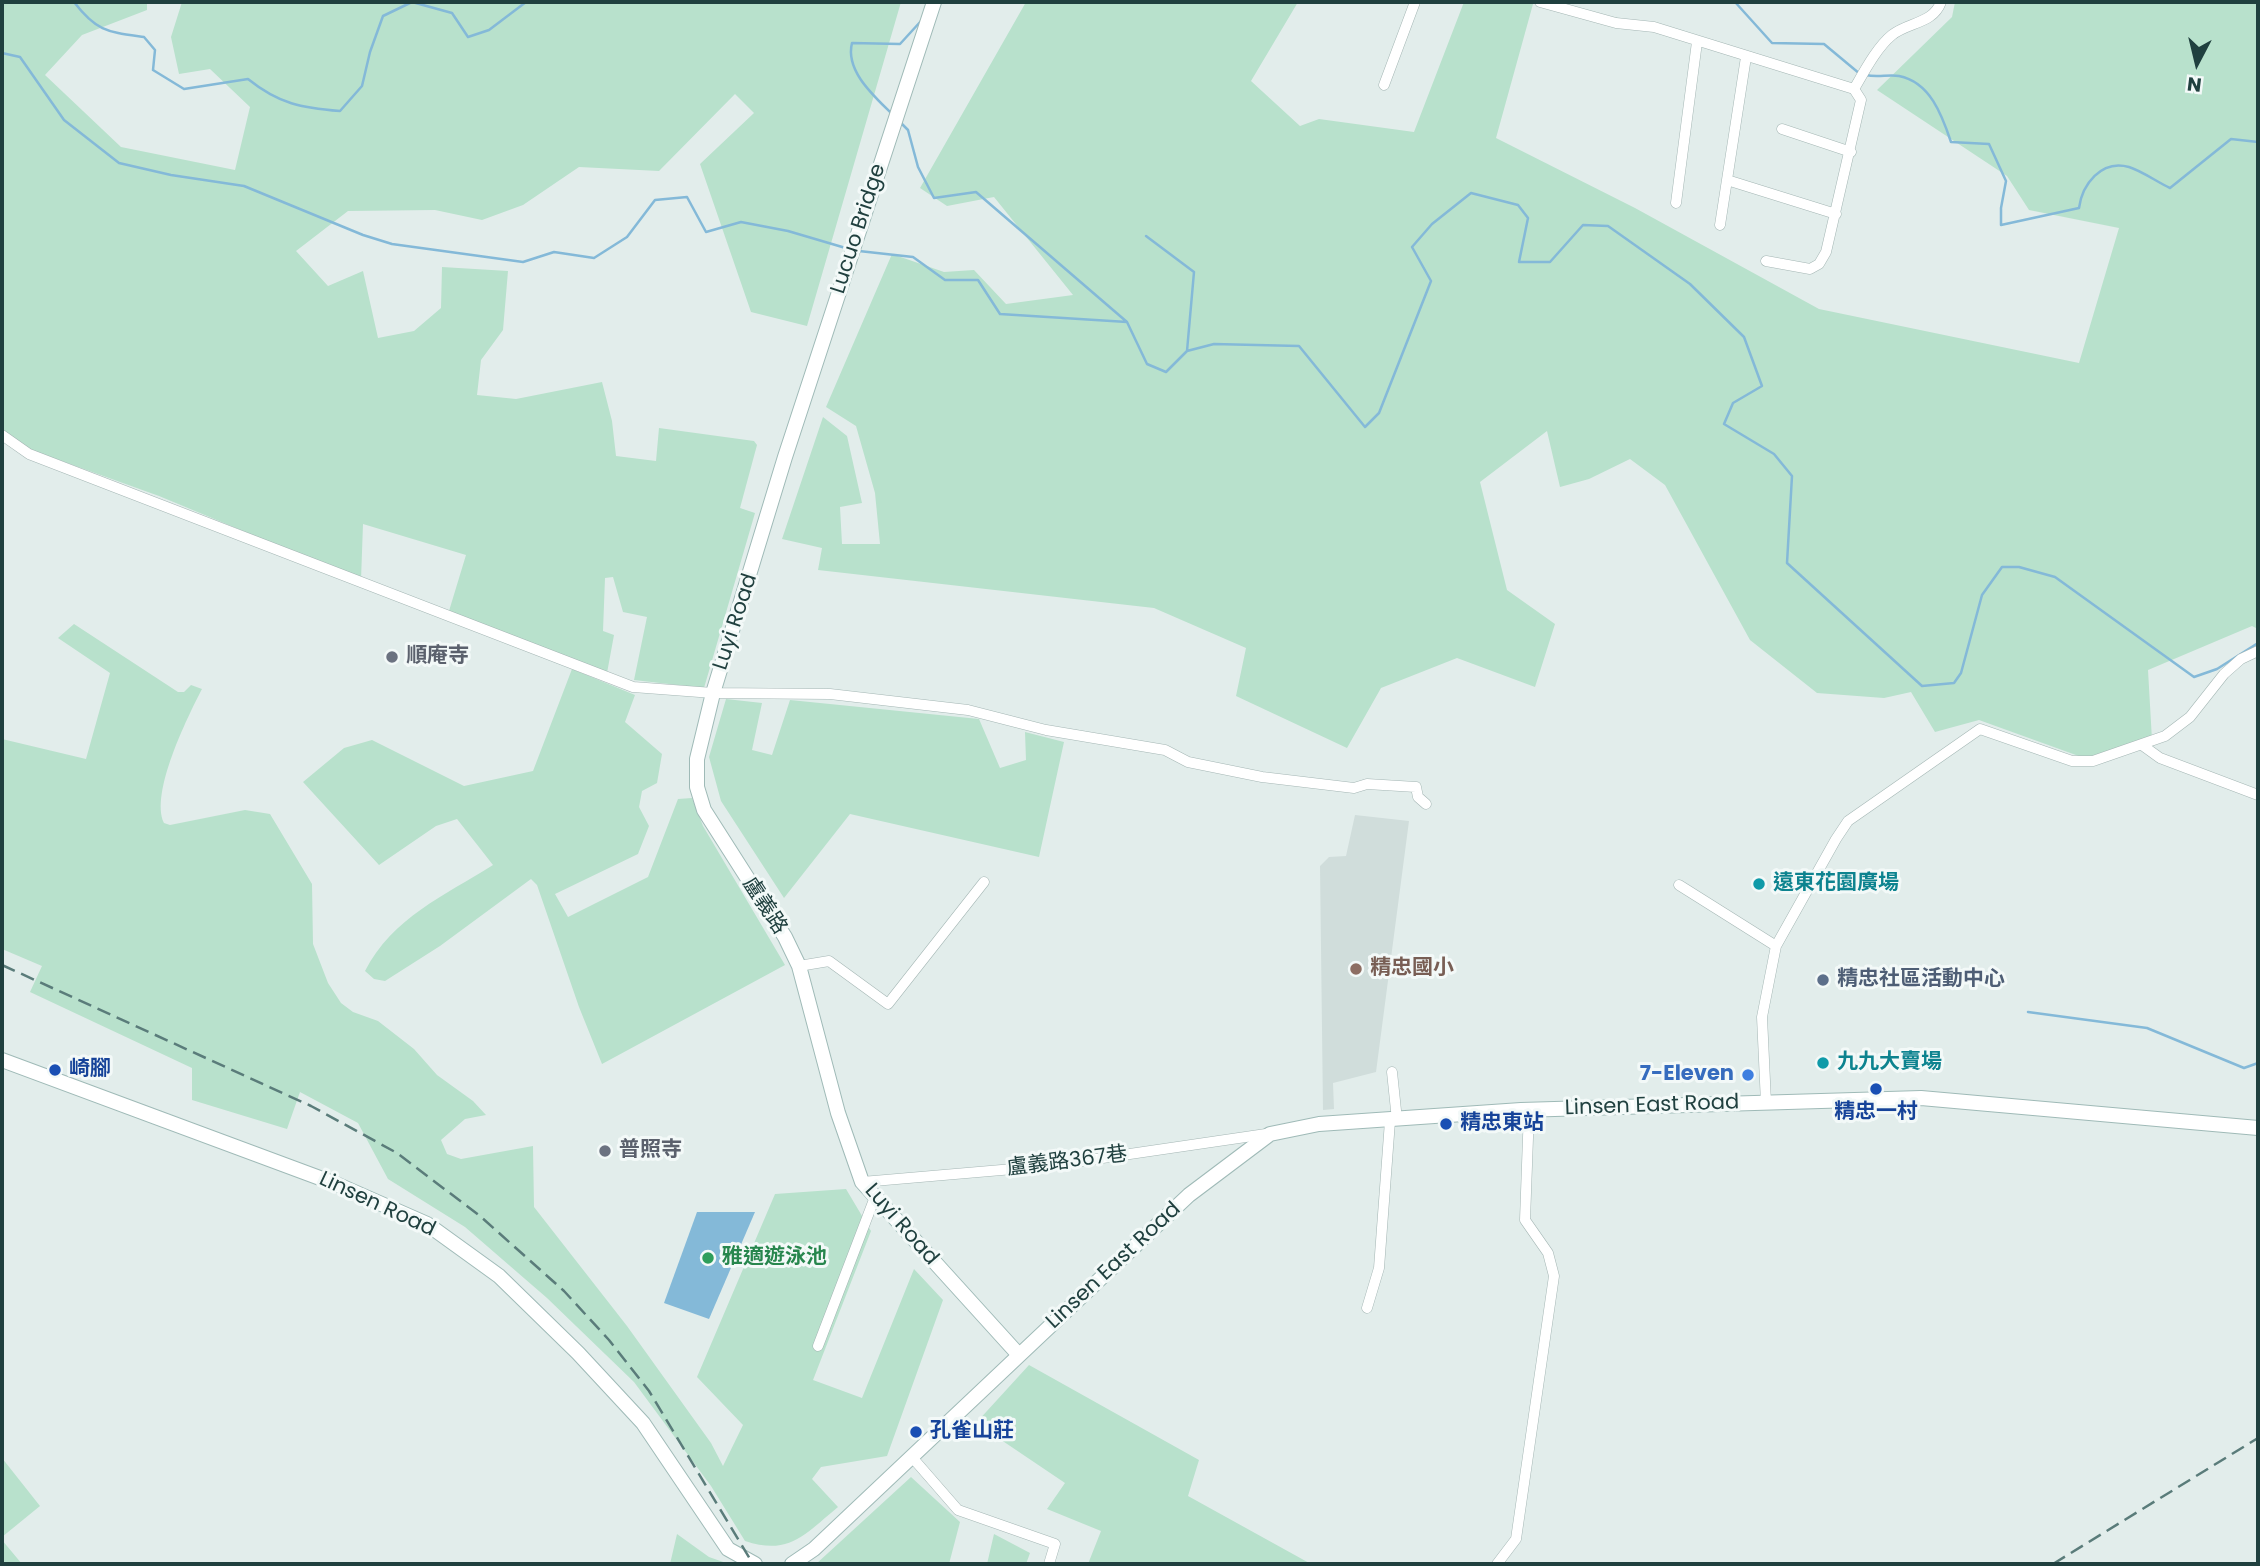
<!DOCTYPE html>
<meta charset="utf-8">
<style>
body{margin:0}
#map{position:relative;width:2260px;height:1566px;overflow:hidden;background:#e2edeb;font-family:Poppins,sans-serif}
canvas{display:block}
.frame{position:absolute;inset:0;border:4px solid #20403f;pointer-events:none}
.north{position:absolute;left:2162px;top:28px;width:70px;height:70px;-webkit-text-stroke:5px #f3f9f8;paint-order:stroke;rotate:187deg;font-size:19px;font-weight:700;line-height:28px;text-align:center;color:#20403f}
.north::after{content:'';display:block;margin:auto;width:24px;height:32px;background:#20403f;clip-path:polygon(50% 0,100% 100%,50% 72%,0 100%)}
</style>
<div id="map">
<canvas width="2260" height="1566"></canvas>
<div class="frame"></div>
<div class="north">N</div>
</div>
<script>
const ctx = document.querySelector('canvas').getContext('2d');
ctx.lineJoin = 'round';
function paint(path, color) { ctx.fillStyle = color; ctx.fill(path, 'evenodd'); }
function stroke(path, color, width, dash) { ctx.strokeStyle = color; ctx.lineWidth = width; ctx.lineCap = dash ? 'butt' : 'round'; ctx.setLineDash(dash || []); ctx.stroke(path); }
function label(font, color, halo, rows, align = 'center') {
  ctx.font = font + ' Poppins,"Noto Sans TC",sans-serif'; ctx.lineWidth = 6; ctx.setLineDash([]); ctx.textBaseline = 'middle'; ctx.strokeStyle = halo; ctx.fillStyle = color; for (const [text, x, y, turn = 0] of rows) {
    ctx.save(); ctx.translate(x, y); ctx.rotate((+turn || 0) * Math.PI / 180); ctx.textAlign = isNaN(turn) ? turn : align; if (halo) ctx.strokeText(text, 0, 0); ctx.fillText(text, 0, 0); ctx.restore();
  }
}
const built = new Path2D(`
 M1355 815 1409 821 1376 1072 1333 1083 1334 1109 1323 1110 1320 866 1329 857 1346 856Z`);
const green = new Path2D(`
 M2 2H147V10L82 35 45 75 121 147 235 170 250 107 210 69 179 74 171 37 182 2H901L807 326 751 312 700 164 754 113 735 94 659 171 579 167 523 205 482 220 435 210 348 211 296 251 328 286 363 271 378 338 414 331 441 308 442 267 508 271 503 330 481 360 477 395 516 399 602 382 612 421 616 456 656 461 659 428 754 441 757 445 740 508 755 513 704 688 634 680 647 617 623 612 613 577 605 578 603 631 614 635 607 673 449 611 466 555 363 524 361 580 159 496 31 450 2 430Z
 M1026 2H1298L1251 81 1300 126 1319 119 1414 132 1464 2H1528L1533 4 1496 138 1635 208 1819 309 2079 363 2119 228 2029 210 2007 176 1877 90 1952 17 1955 2H2258V629L2252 626 2148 670 2152 740 2087 759 1979 720 1935 732 1911 692 1884 698 1817 693 1750 640 1665 485 1630 459 1589 479 1560 487 1547 431 1480 482 1507 590 1555 624 1535 687 1457 658 1381 688 1347 748 1236 696 1246 648 1154 608 818 570 822 548 782 539 823 417 847 436 862 503 840 507 842 544H880L875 493 856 426 826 407 892 254 944 272 974 270 1006 304 1073 295 994 197 947 206 920 188Z
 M74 624 178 692H184L191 685 202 689C187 718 150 793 164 823L170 825 245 810 270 814 312 884 313 944 328 983 341 1003 353 1012 378 1021 414 1049 437 1075 473 1101 486 1115 465 1119 441 1140 447 1154 461 1159 533 1146 534 1207 627 1326 711 1443 723 1466 743 1425 697 1377 775 1194 846 1189 871 1231 813 1380 862 1398 914 1269 943 1300 887 1456 821 1467 812 1479 838 1507C805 1534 790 1556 745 1541L711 1486 634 1382 547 1298 465 1227 388 1179 358 1123 300 1092 287 1129 192 1100V1068L30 992 42 966 2 949V739L86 759 110 673 58 638Z
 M572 669 635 695 625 722 662 754 657 783 642 791 639 807 649 826 638 854 555 894 568 917 648 877 678 799 692 798 703 826 785 965 602 1064 579 1007 537 885 531 879 440 946 385 981 374 979 365 971C393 917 444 896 493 865L457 819 436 826 379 865 303 782 344 748 372 740 464 786 533 771Z
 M726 699 762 703 752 750 772 755 790 700 979 719 1000 768 1026 760 1025 732 1064 742 1039 857 850 814 784 898 721 801 709 757Z
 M1029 1365 1199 1460 1188 1496 1311 1564H1088L1101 1531 1047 1509 1065 1483 976 1423Z
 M2 1458 40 1506 2 1537Z
 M911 1477 960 1522 949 1564H816Z
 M677 1534 709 1557 729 1564H670Z
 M994 1534 1030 1553 1026 1564H987Z
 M2 1540 22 1564H2Z`);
const water = new Path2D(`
 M697 1212H755L709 1319 664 1303Z`);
const stream = new Path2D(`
 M74 2C97 32 108 32 144 37L155 50 153 70 184 89 248 79C279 104 302 108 340 111L362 86 370 52 383 16 412 2 452 13 468 37 489 30 526 2
 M1735 2 1772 43 1824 44 1860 74
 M2 53 20 57 64 120 119 163 171 175 244 186 363 235 392 244 523 262 554 252 594 258 627 237 655 200 687 197 706 232 741 222 788 231 849 249
 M1866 75C1878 78 1888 74 1899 76 1930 82 1942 115 1951 142L1989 144 2006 181 2001 208V225L2079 208C2082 185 2101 159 2129 167 2142 171 2157 182 2170 188L2231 139 2258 142
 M892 114C874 96 845 71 852 43L900 44 921 21
 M899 121 908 130 918 167 934 198 976 192 1127 322 1147 364 1166 372 1187 351 1214 344 1299 346 1365 427 1379 413 1431 281 1412 247 1432 224 1471 193 1518 205 1528 218 1519 262H1550L1583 225 1608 226 1690 284 1744 337 1762 386 1733 403 1724 424 1774 454 1792 476 1787 563 1922 686 1954 683 1961 673 1982 595 2002 567H2019L2055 577 2194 677 2217 669 2258 643
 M1146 236 1194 272 1187 351
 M859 251 913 257 945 280H978L1000 314 1127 322
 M2028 1012 2147 1028 2244 1068 2258 1063`);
const street = new Path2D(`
 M1540 2 1616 23 1654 27 1854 89C1864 72 1877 47 1892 35 1908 22 1933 24 1941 2
 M1384 85 1415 2
 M1782 129 1851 152
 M1727 180 1836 214
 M1676 203 1697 42
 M1720 225 1746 57
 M1766 261 1810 269 1819 264 1826 252 1861 100 1854 89
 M2 435 29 454 633 687 713 693 830 694 968 710 1046 730 1165 750 1188 762 1262 777 1354 788 1367 784 1416 787 1418 797 1426 804
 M2142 745 2160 758 2258 795
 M1679 885 1776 946
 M799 966 829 961 888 1004 984 882
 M1392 1072 1397 1120
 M1766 1103 1762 1017 1776 946 1836 839 1848 821 1980 729 2072 761H2093L2165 736 2190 717 2224 674 2241 659 2258 651
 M862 1182 1048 1166 1266 1134
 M1367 1308 1379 1268 1390 1121
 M818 1346 875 1197
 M911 1456 958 1510 1055 1544 1049 1564
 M1497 1564 1516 1539 1554 1276 1548 1253 1525 1220 1529 1110`);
const secondary = new Path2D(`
 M934 2 785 457 713 693 697 759V787L704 810 785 937 799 966 838 1113 862 1182 1018 1354
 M2 1060 336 1184 427 1224 499 1276 578 1353 643 1423 728 1549 755 1564
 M792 1564 814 1549 1189 1195 1270 1134 1319 1124 1521 1110 1921 1098 2258 1128`);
const rail = new Path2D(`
 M2 965 311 1106 397 1153 480 1216 564 1291 609 1340 649 1391 753 1564
 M2053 1564 2258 1438`);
const markers = [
 [392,657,7,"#6b7280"],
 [1759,884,7,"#0f9aa8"],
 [1356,969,7,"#8d6e63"],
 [1823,980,7,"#5c6f8a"],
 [1823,1063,7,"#0f9aa8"],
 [55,1070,7,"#1a4fb4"],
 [1748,1075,7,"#3f7fe0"],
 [1876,1089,7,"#1a4fb4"],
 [1446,1124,7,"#1a4fb4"],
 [605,1151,7,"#6b7280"],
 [708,1258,7,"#2e9e5b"],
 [916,1432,7,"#1a4fb4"]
];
const streetNames = [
 ["Lucuo Bridge",859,229,-72],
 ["Luyi Road",736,622,-72],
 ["盧義路",764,906,57],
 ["Linsen East Road",1652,1106,-2],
 ["盧義路367巷",1067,1162,-7],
 ["Linsen Road",377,1205,25],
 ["Luyi Road",901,1225,49],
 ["Linsen East Road",1114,1266,-43]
];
const worshipNames = [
 ["順庵寺",406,657],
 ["普照寺",619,1151]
];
const cultureNames = [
 ["遠東花園廣場",1773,884],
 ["九九大賣場",1837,1063]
];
const educationNames = [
 ["精忠國小",1370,969]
];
const serviceNames = [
 ["精忠社區活動中心",1837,980]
];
const transitNames = [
 ["崎腳",69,1070],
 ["精忠一村",1876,1113,"center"],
 ["精忠東站",1460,1124],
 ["孔雀山莊",930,1432]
];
const shopNames = [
 ["7-Eleven",1734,1075]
];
const leisureNames = [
 ["雅適遊泳池",722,1258]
];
paint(built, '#d0dddb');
paint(green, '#b8e1cc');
paint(water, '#84b9d8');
stroke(stream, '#84b9d8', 2.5);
stroke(street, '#a4b6b4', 11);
stroke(secondary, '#9fbab7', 16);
stroke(street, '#fff', 10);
stroke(secondary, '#fff', 14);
stroke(rail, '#5a7c7a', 2.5, [14, 7]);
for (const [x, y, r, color] of markers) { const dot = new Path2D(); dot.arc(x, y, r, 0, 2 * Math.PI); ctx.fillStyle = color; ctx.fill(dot); stroke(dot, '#f3f9f8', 2.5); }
label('21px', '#20403f', '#f3f9f8', streetNames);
label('bold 21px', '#5b616d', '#f3f9f8', worshipNames, 'left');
label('bold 21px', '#0d838f', '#f3f9f8', cultureNames, 'left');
label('bold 21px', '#785e54', '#f3f9f8', educationNames, 'left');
label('bold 21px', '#4e5e75', '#f3f9f8', serviceNames, 'left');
label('bold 21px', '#164399', '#f3f9f8', transitNames, 'left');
label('bold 21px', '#366cbe', '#f3f9f8', shopNames, 'right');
label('bold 21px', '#27864d', '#f3f9f8', leisureNames, 'left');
</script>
